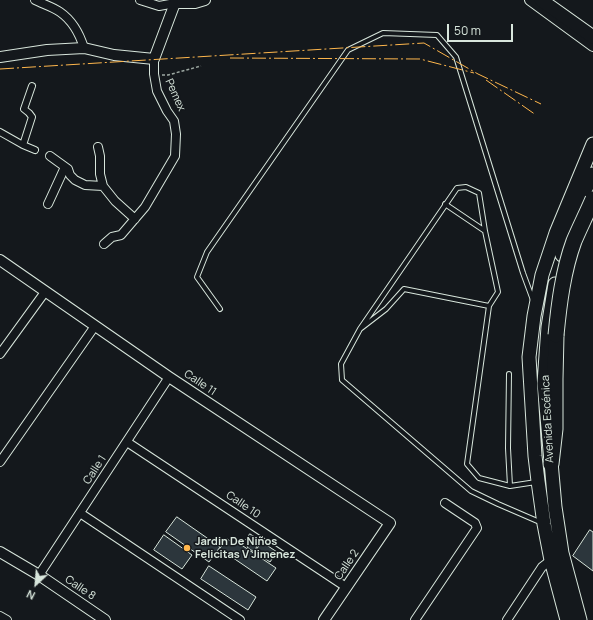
<!DOCTYPE html>
<meta charset="utf-8">
<style>
body{margin:0}
#map{position:relative;width:593px;height:620px;overflow:hidden;background:#14181c;font-family:Manrope,sans-serif}
canvas{display:block}
.north{position:absolute;left:16px;top:564px;width:40px;height:40px;-webkit-text-stroke:3px #14181c;paint-order:stroke;rotate:206deg;font-size:11px;font-weight:700;line-height:16px;text-align:center;color:#d8e6dc}
.north::after{content:'';display:block;margin:auto;width:14px;height:18px;background:#d8e6dc;clip-path:polygon(50% 0,100% 100%,50% 72%,0 100%)}
.scale{position:absolute;left:447px;top:24px;width:66px;height:18px;box-sizing:border-box;border:2px solid #d8e6dc;border-top:0;padding-left:5px;font-size:12px;line-height:14px;white-space:nowrap;color:#d8e6dc;-webkit-text-stroke:3px #14181c;paint-order:stroke}
</style>
<div id="map">
<canvas width="593" height="620"></canvas>
<div class="north">N</div>
<div class="scale">50 m</div>
</div>
<script>
const ctx = document.querySelector('canvas').getContext('2d');
ctx.lineJoin = 'round';
function paint(path, color) { ctx.fillStyle = color; ctx.fill(path, 'evenodd'); }
function stroke(path, color, width, dash) { ctx.strokeStyle = color; ctx.lineWidth = width; ctx.lineCap = dash ? 'butt' : 'round'; ctx.setLineDash(dash || []); ctx.stroke(path); }
function label(font, color, halo, rows, align = 'center') {
  ctx.font = font + ' Manrope,sans-serif'; ctx.lineWidth = 3; ctx.setLineDash([]); ctx.textBaseline = 'middle'; ctx.strokeStyle = halo; ctx.fillStyle = color; for (const [text, x, y, turn = 0] of rows) {
    ctx.save(); ctx.translate(x, y); ctx.rotate((+turn || 0) * Math.PI / 180); ctx.textAlign = isNaN(turn) ? turn : align; if (halo) ctx.strokeText(text, 0, 0); ctx.fillText(text, 0, 0); ctx.restore();
  }
}
const building = new Path2D(`
 M177 517 220 547 209 562 166 532Z
 M590 530 593 532V571L573 556Z
 M250 534 260 540 254 552 247 547 250 542 246 540Z
 M164 535 192 555 182 569 154 550Z
 M227 539 235 544 237 542 276 568 267 581 220 549Z
 M262 542 277 552 270 562 255 552Z
 M209 566 256 597 248 610 201 579Z`);
const path = new Path2D(`
 M162 75H168L201 66`);
const service = new Path2D(`
 M445 204 485 231
 M489 306 467 464 479 478 510 486 536 482
 M220 309 197 277 207 252 348 50 383 33 437 35 456 57 523 273 533 300
 M360 329 457 188 466 187 479 193 485 231 498 292 489 306 404 289 386 309 360 329 341 364 342 380 471 491 498 504 542 523
 M509 374 508 448 510 486`);
const pedestrian = new Path2D(`
 M0 132 23 145 35 150
 M23 145 32 117 29 113 24 109 32 86`);
const minor = new Path2D(`
 M35 0C43 4 53 7 60 12 73 21 80 35 84 48
 M140 0 159 6 175 3
 M98 147 100 156V174L103 186
 M50 156 68 169 70 175 75 180 85 185 103 186 115 201 135 219
 M48 204 65 167
 M104 244 112 237 121 235 145 207 175 156 176 134 174 121 167 111 157 91 154 74V59
 M0 354 45 292
 M127 442 346 587
 M0 462 95 326
 M80 513 240 620
 M39 575 169 377
 M0 616 7 620
 M415 620 477 528 475 523 445 503
 M507 620 542 567 551 560`);
const tertiary = new Path2D(`
 M530 0 593 46
 M0 57 47 50 84 48 114 55 154 59 175 3H195L205 0
 M0 260 169 377 390 523 324 620
 M0 552 39 575 105 620`);
const primary = new Path2D(`
 M541 0 593 37
 M562 255 577 207 593 174
 M555 284 548 327 544 383 555 507 562 553 580 620
 M567 620 551 560 544 524 538 481 535 456 529 357 534 316 542 275 556 233 593 144`);
const motorway = new Path2D(`
 M551 464 555 429V379L556 335`);
const motorwayBridge = new Path2D(`
 M556 335C559 304 563 271 574 241 580 227 587 213 593 199`);
const power = new Path2D(`
 M230 58 420 59 474 73
 M0 69 424 43 478 74 541 104
 M486 80 536 115`);
const markers = [
 [187,548,4,"#ffb74d"]
];
const streetNames = [
 ["Pemex",175,95,66],
 ["Calle 11",200,383,34],
 ["Avenida Escénica",548,419,-93],
 ["Calle 1",95,470,-57],
 ["Calle 10",243,505,34],
 ["Calle 2",347,565,-56],
 ["Calle 8",80,588,34]
];
const poiNames = [
 ["Jardin De Niños",195,542],
 ["Felicitas V Jimenez",195,555]
];
paint(building, '#2c363c');
stroke(building, '#d8e6dc', 1);
stroke(service, '#d8e6dc', 6);
stroke(pedestrian, '#d8e6dc', 8);
stroke(minor, '#d8e6dc', 10);
stroke(tertiary, '#d8e6dc', 12);
stroke(primary, '#d8e6dc', 15);
stroke(motorway, '#d8e6dc', 17);
stroke(path, '#9da8a2', 1.5, [3, 2]);
stroke(service, '#14181c', 4);
stroke(pedestrian, '#14181c', 6);
stroke(minor, '#14181c', 8);
stroke(tertiary, '#14181c', 10);
stroke(primary, '#14181c', 13);
stroke(motorway, '#14181c', 15);
stroke(motorwayBridge, '#d8e6dc', 17, []);
stroke(motorwayBridge, '#14181c', 15);
stroke(power, '#ffb74d', 1, [14, 3, 2, 3]);
for (const [x, y, r, color] of markers) { const dot = new Path2D(); dot.arc(x, y, r, 0, 2 * Math.PI); ctx.fillStyle = color; ctx.fill(dot); stroke(dot, '#14181c', 1.5); }
label('11px', '#d8e6dc', '#14181c', streetNames);
label('bold 11px', '#d8e6dc', '#14181c', poiNames, 'left');
</script>
